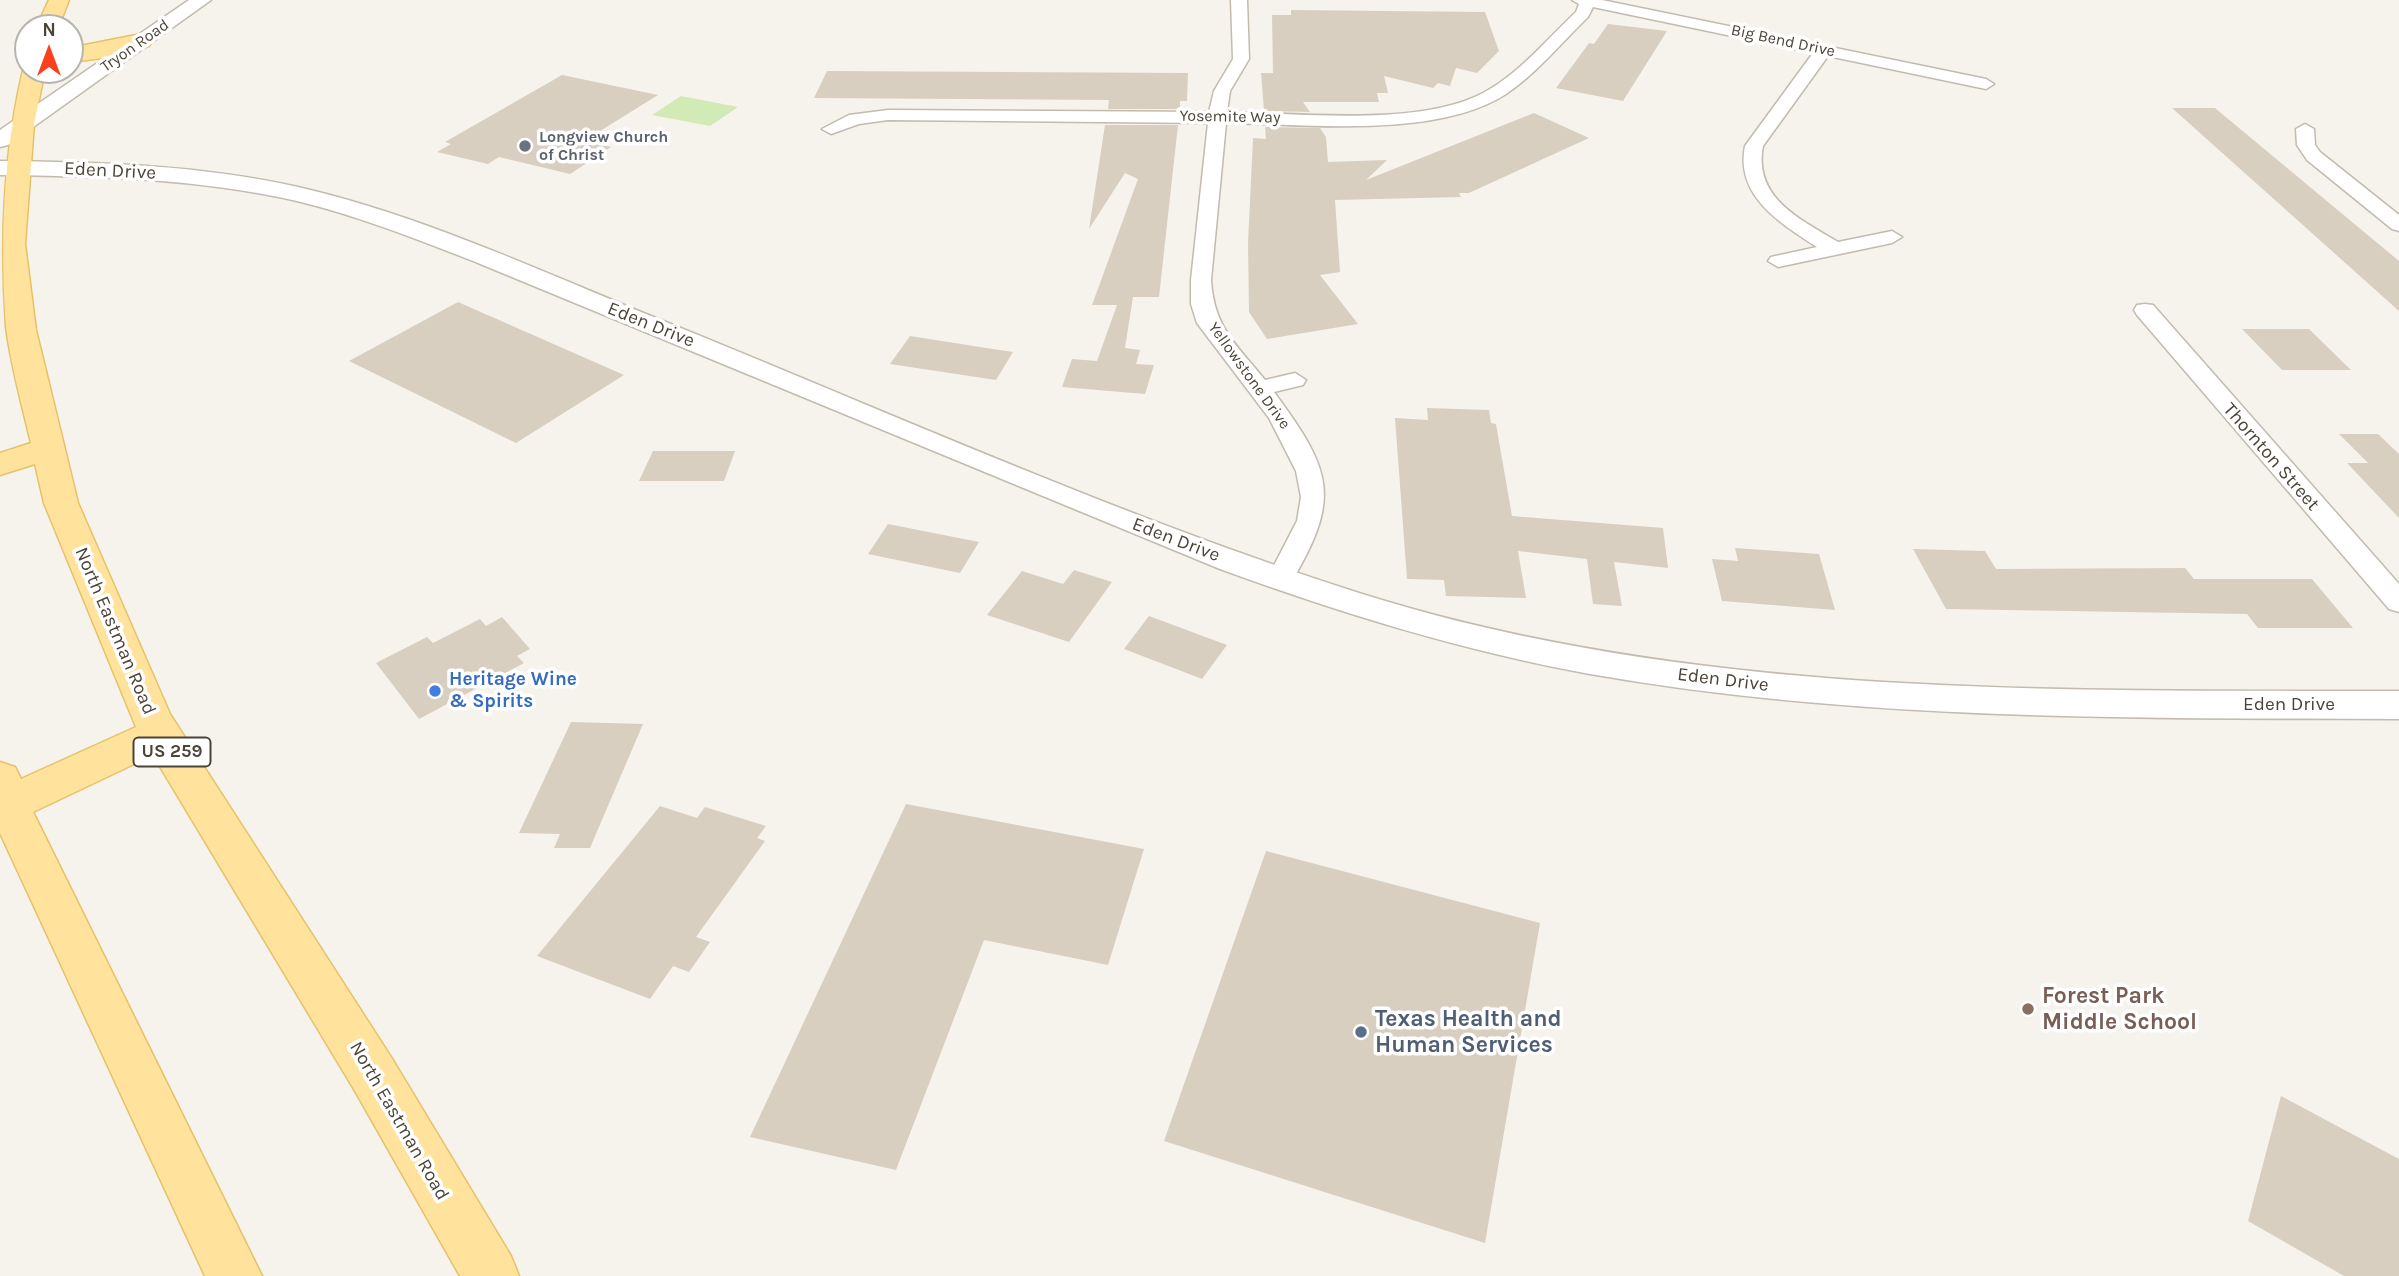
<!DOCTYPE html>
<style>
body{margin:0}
#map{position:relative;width:2399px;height:1276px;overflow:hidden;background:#f6f3ec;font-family:Karla,sans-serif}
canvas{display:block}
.north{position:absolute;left:14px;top:14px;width:70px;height:70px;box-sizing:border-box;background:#fff;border:2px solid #b7b4b0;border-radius:50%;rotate:0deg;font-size:19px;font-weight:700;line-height:28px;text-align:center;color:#4b4439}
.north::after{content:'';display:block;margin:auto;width:24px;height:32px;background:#fc3f1d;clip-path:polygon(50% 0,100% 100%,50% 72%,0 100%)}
</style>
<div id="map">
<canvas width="2399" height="1276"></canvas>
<div class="north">N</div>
</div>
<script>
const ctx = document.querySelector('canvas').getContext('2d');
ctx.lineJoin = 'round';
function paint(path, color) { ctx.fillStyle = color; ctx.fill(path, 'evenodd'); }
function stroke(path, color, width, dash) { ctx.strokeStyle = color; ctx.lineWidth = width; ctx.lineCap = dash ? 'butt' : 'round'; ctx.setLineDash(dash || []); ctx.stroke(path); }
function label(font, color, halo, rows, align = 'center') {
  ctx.font = font + ' Karla,sans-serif'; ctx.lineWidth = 7; ctx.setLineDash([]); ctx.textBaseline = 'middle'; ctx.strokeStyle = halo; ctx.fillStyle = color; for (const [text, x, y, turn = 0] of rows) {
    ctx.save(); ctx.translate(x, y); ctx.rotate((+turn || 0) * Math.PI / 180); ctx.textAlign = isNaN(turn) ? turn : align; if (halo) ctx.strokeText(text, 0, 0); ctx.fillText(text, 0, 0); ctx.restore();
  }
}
const green = new Path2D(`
 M681 96 738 107 710 126 652 115Z`);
const building = new Path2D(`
 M1291 10 1485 12 1499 51 1477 73 1456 68 1450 86 1438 83 1433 88 1384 76 1388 93H1377L1379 102H1303L1310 112 1264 111 1261 73H1273L1272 15H1291Z
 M1608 24 1667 31 1623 101 1556 88 1589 43 1594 44Z
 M827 71 1188 73 1187 101H1180V109H1108L1109 100 814 98Z
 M562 75 658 95 584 141 611 147 570 174 499 157 488 164 437 152 451 144 445 142Z
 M2172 108H2215L2399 261V311Z
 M1534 113 1589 138 1469 193H1459L1461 197 1335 200 1340 272 1320 275 1358 324 1267 339 1249 312 1248 243 1253 138 1266 139 1265 127 1320 128 1326 137 1328 162 1387 160 1366 180Z
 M1105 125H1178L1159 297H1133L1125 348 1140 350 1136 364 1154 365 1145 394 1062 387 1072 359 1097 361 1117 305H1092L1138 179 1125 173 1089 229Z
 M458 302 624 375 516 443 349 361Z
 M2242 329H2309L2351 370H2282Z
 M910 336 980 347 1013 352 996 380 890 364Z
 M1427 408 1489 410 1491 423 1496 424 1512 516 1663 528 1668 568 1614 562 1622 606 1593 604 1587 559 1518 551 1526 598 1446 596 1444 580 1407 579 1395 418 1428 420Z
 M2339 434H2378L2399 454V518L2347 463H2368Z
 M653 451H735L724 481H639Z
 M888 524 979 542 960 573 868 554Z
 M1735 548 1819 554 1835 610 1722 601 1712 559 1738 561Z
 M1913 549 1985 551 1996 569 2185 568 2194 579H2312L2353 628H2258L2247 614 1946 609Z
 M1074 570 1112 582 1069 642 987 615 1022 571 1063 584Z
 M1149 616 1227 645 1202 679 1124 649Z
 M502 617 530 649 517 656 524 663 419 719 376 663 427 637 433 643 480 619 486 626Z
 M571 722 643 724 590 848H554L560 834 519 833Z
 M906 804 1144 849 1108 965 984 940 896 1170 750 1137Z
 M660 806 697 818 705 807 766 826 757 838 765 841 696 937 710 942 689 972 673 966 650 999 537 956Z
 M1266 851 1540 923 1485 1243 1164 1141Z
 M2281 1096 2399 1159V1276H2344L2248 1221Z`);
const minor = new Path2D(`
 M1231 0H1247L1249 59 1230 91 1227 112C1299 113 1419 127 1483 93 1519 74 1546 40 1576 12L1579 4 1572 0H1602L1986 79 1994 84 1986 89 1828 56 1763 146C1753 198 1800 219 1838 242L1892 231 1902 237 1892 243 1778 267 1768 261 1771 257 1817 247C1780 223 1735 196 1745 146L1813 53 1593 7 1588 17C1561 43 1537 73 1506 94 1437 139 1306 124 1226 123L1211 280C1214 328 1236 344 1265 380L1295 373 1306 380 1303 385 1274 392C1333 472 1342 498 1289 586L1280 588 1271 586 1267 579 1297 521 1301 497 1296 471 1269 418 1197 323 1191 304V280L1208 123 888 120 859 124 831 134 822 129 849 115 888 110 1209 112 1214 91 1233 59Z
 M2305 124 2314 129 2315 145 2320 152 2399 215V231L2392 229 2307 160 2297 145 2296 129Z
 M2145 304 2153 305 2399 584V612L2389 609 2137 315 2134 310 2137 305Z`);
const tertiary = new Path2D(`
 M189 0H211L8 145 0 147V130Z
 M0 161C100 162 200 165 298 187 424 216 542 272 661 320 891 413 1123 518 1359 593 1693 699 2053 690 2399 691V719C2129 718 1857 721 1590 674 1463 651 1341 613 1220 569L478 263C419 240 359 216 297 201 199 179 100 176 0 175Z`);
const primary = new Path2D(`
 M49 0H69L58 28H36Z
 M141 34 152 41 149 46 103 58 70 62V48Z
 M28 65V70H45L34 124 25 244 36 330 78 503 170 714 391 1057 511 1256 519 1276H460L355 1091 153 755 33 812 262 1276H205L0 833V762L15 767 21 779 136 727 44 503 35 464 0 475V453L31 443C22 405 11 366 6 327 0 240 3 155 23 70Z`);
const markers = [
 [525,146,7,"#6b7280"],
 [435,691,7,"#3f7fe0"],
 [2028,1009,7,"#8d6e63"],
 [1361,1032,7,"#5c6f8a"]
];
const farStreetnames = [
 ["Big Bend Drive",1783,41,12],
 ["Tryon Road",135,46,-35],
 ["Yosemite Way",1230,117,1],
 ["Yellowstone Drive",1249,376,54]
];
const farWorshipnames = [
 ["Longview Church",539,137],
 ["of Christ",539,155]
];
const shields = [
 [172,752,77]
];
const shieldNames = [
 ["US 259",172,752]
];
const streetNames = [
 ["Eden Drive",110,171,3],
 ["Eden Drive",651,325,22],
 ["Thornton Street",2271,457,49],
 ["Eden Drive",1176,540,21],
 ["North Eastman Road",115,631,67],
 ["Eden Drive",1723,680,7],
 ["Eden Drive",2289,705],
 ["North Eastman Road",399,1121,60]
];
const shopNames = [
 ["Heritage Wine",449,680],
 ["& Spirits",449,702]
];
const nearEducationnames = [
 ["Forest Park",2042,996],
 ["Middle School",2042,1022]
];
const nearServicenames = [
 ["Texas Health and",1375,1019],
 ["Human Services",1375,1045]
];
paint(green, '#d2eab5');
paint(building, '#d8cfc1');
stroke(minor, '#c2bbae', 3);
stroke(tertiary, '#c2bbae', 3);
stroke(primary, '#e6c16a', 3);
paint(minor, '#fff');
paint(tertiary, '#fff');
paint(primary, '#ffe39c');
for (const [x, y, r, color] of markers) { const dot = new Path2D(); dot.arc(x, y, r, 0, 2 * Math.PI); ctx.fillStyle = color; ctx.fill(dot); stroke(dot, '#fff', 2.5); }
label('16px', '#4b4439', '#fff', farStreetnames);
label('bold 16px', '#5b616d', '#fff', farWorshipnames, 'left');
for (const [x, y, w] of shields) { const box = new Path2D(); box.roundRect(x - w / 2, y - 14.5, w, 29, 5); ctx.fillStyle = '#fff'; ctx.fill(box); stroke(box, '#4b4439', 2); }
label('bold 18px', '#4b4439', null, shieldNames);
label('19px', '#4b4439', '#fff', streetNames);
label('bold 19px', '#366cbe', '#fff', shopNames, 'left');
label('bold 23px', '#785e54', '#fff', nearEducationnames, 'left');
label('bold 23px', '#4e5e75', '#fff', nearServicenames, 'left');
</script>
